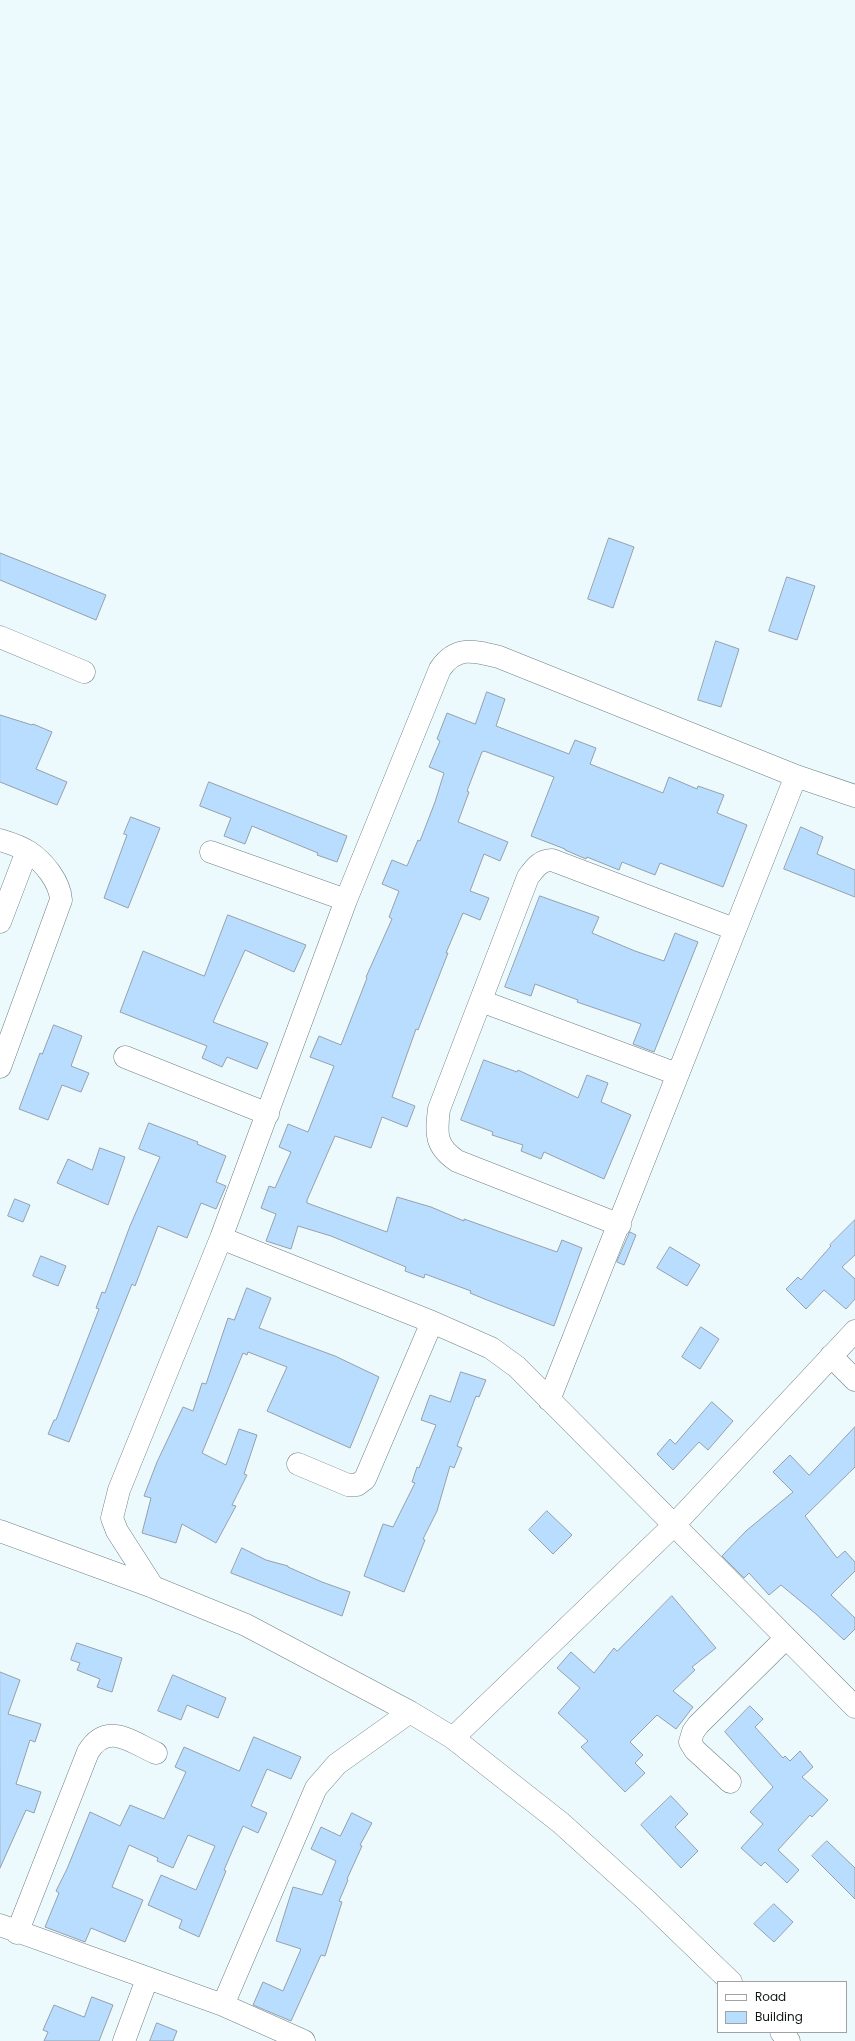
<!DOCTYPE html>
<style>
body{margin:0}
#map{position:relative;width:855px;height:2041px;overflow:hidden;background:#ecfafe;font-family:Poppins,sans-serif}
canvas{display:block}
.legend{position:absolute;left:717px;top:1981px;width:130px;height:52px;box-sizing:border-box;background:#fff;border:1px solid #a0a2a3;margin:0;padding:5px 7px;list-style:none;font-size:12px;color:#111718}
.legend li{display:flex;align-items:center;gap:8px;height:20px}
.legend b{width:20px;border:1px solid #a0a2a3}
</style>
<div id="map">
<canvas width="855" height="2041"></canvas>
<ul class="legend">
<li><b style="height:5px;background:#fff"></b>Road</li>
<li><b style="height:11px;background:#b9ddff"></b>Building</li>
</ul>
</div>
<script>
const ctx = document.querySelector('canvas').getContext('2d');
ctx.lineJoin = 'round';
function paint(path, color) { ctx.fillStyle = color; ctx.fill(path, 'evenodd'); }
function stroke(path, color, width, dash) { ctx.strokeStyle = color; ctx.lineWidth = width; ctx.lineCap = dash ? 'butt' : 'round'; ctx.setLineDash(dash || []); ctx.stroke(path); }
const building = new Path2D(`
 M609 538 634 547 613 608 588 599Z
 M0 553 106 595 96 620 0 580Z
 M787 577 815 586 797 640 769 631Z
 M716 641 739 649 721 707 698 700Z
 M487 692 505 699 496 726 569 754 575 740 596 748 590 764 663 793 669 777 697 789 698 786 724 795 717 813 747 825 723 887 660 863 655 875 622 862 619 870 587 857 586 859 565 850V849L531 836 554 777 484 751 482 752 467 791 469 792 458 822 508 842 500 861 484 854 470 891 489 898 480 920 463 913 446 953H448L418 1030 416 1029 401 1071 392 1097 415 1106 407 1127 382 1117 371 1148 335 1136 307 1200V1203L387 1232 397 1197 431 1207 464 1221V1219L557 1252 562 1240 582 1248 554 1326 487 1300 470 1293 471 1291 425 1274 424 1278 405 1271 406 1267 331 1236 298 1226 291 1249 266 1241 276 1214 261 1208 269 1186 275 1188 291 1152 279 1147 288 1124 308 1132 334 1066 310 1057 319 1036 341 1045 367 978 366 977 392 919 389 917 399 891 382 884 392 860 407 866 418 840 420 841 435 802 444 773 429 767 440 741 437 739 447 713 475 724Z
 M0 715 32 725 33 724 52 732 36 769 67 782 57 805 0 782Z
 M209 782 347 836 337 862 317 855 318 853 252 826 245 844 224 836 231 818 200 806Z
 M131 817 160 828 128 908 104 898 127 835 124 834Z
 M801 827 823 837 817 854 855 870V897L784 869Z
 M540 896 599 917 592 933 635 951 664 961 675 933 698 942 654 1052 633 1044 641 1024 577 1002 578 1000 535 984 531 996 505 987Z
 M228 915 306 945 294 972 245 950 213 1022 268 1043 257 1069 227 1057 222 1067 202 1058 207 1046 120 1012 143 951 204 976Z
 M54 1025 82 1036 71 1066 89 1073 81 1092 62 1085 48 1120 19 1109 40 1053 42 1054Z
 M484 1060 517 1072 518 1070 578 1098 587 1075 608 1083 601 1102 631 1115 604 1179 544 1152 541 1159 521 1151 523 1145 492 1135 493 1132 461 1120Z
 M149 1123 198 1142 197 1144 226 1156 216 1182 226 1186 216 1209 201 1203 187 1238 158 1226 135 1286 132 1284 69 1442 48 1434 54 1420H56L99 1309 96 1308 102 1292 105 1293 130 1226 160 1157 139 1149Z
 M100 1148 125 1157 108 1205 57 1183 68 1159 92 1170Z
 M15 1199 30 1205 23 1222 8 1216Z
 M855 1220V1255L842 1267 855 1279V1299L846 1309 824 1290 806 1309 786 1289 798 1277 801 1280 831 1246 830 1245Z
 M630 1232 636 1235 624 1265 617 1262Z
 M670 1247 700 1265 687 1286 657 1268Z
 M41 1256 66 1266 58 1286 33 1276Z
 M247 1288 271 1298 259 1328 335 1356 379 1377 350 1448 267 1411 287 1367 248 1352 247 1355 243 1353 202 1453 226 1465 239 1429 257 1435 244 1474 247 1475 232 1505 236 1506 216 1543 182 1524 176 1543 142 1533 151 1498 144 1496 157 1462 183 1407 193 1411 202 1383 206 1384 228 1318 234 1320Z
 M701 1327 719 1339 700 1369 682 1357Z
 M461 1372 486 1380 479 1397 476 1396 457 1446 462 1448 454 1468 450 1466 437 1511 423 1539 425 1540 404 1592 364 1576 383 1524 393 1527 415 1483 412 1482 417 1467 419 1468 436 1425 421 1420 430 1395 450 1402Z
 M712 1402 733 1421 708 1450 699 1442 673 1470 657 1454 670 1439 675 1444Z
 M855 1427V1467L805 1516 837 1558 845 1551 855 1562V1571L831 1595 855 1618V1629L844 1640 816 1614 781 1585 769 1595 749 1573 744 1578 722 1556 746 1531 793 1492 773 1472 790 1455 809 1475Z
 M547 1511 572 1535 553 1554 529 1530Z
 M242 1548 266 1560 288 1566V1567L322 1582 350 1592 342 1616 231 1573Z
 M672 1596 716 1648 692 1667 695 1670 673 1691 693 1707 676 1729 657 1715 630 1742 643 1755 635 1763 645 1773 625 1792 581 1747 588 1741 558 1713 580 1688 557 1668 571 1652 594 1673 614 1648 617 1651Z
 M77 1643 122 1658 112 1692 97 1687 100 1679 77 1670 80 1663 71 1660Z
 M0 1672 20 1680 8 1714 41 1724 35 1742 30 1740 16 1784 41 1792 34 1813 26 1810 0 1868Z
 M173 1675 226 1698 218 1718 187 1705 181 1720 158 1711Z
 M750 1706 763 1719 755 1727 783 1758 785 1756 790 1761 800 1751 813 1767 802 1777 828 1800 812 1817 810 1815 778 1850 799 1870 787 1883 765 1862 761 1866 741 1848 763 1824 750 1812 773 1787 725 1732Z
 M254 1737 301 1757 291 1779 267 1769 251 1806 267 1813 258 1833 243 1826 224 1870 226 1871 199 1937 179 1928 182 1920 148 1905 161 1875 196 1890 215 1846 188 1835 173 1868 157 1861 158 1858 129 1845 112 1887 143 1900 125 1942 91 1928 85 1942 45 1927 59 1893 56 1891 67 1869 90 1812 120 1826 130 1805 164 1819 186 1772 175 1767 184 1747 239 1771Z
 M671 1796 688 1814 675 1827 698 1851 681 1868 641 1825Z
 M352 1813 372 1823 360 1845 362 1846 347 1879 348 1880 339 1901 342 1902 325 1956 321 1955 291 2021 253 2005 263 1982 283 1991 301 1949 276 1941 293 1887 322 1895 336 1861 311 1849 321 1827 340 1836Z
 M827 1841 855 1868V1899L812 1856Z
 M774 1904 793 1922 774 1942 754 1924Z
 M92 1997 113 2005 99 2041H44L48 2032 43 2030 54 2005 84 2017Z
 M157 2023 177 2031 173 2041H150Z`);
const minor = new Path2D(`
 M0 637 84 672
 M0 840C10 843 20 846 29 852 44 862 60 882 61 900L0 1067
 M211 852 346 900
 M0 922 27 851
 M481 1001 677 1074
 M125 1057 268 1114
 M620 1225 457 1161C435 1146 436 1134 439 1109L528 877C535 868 540 860 552 860L734 929
 M221 1238 432 1322 491 1348 517 1367 855 1707
 M831 1356 855 1380
 M549 1400C633 1192 712 983 796 776
 M298 1464 348 1485H357L365 1479 432 1322
 M0 1531 153 1587 246 1625 410 1712 453 1738 561 1823 645 1899 731 1982
 M153 1587 117 1531 112 1518 119 1490 221 1238 346 900 440 669C456 645 475 651 499 657L796 776 855 796
 M453 1738 674 1525 855 1331
 M730 1782 695 1750 690 1742 693 1732 698 1725 786 1638
 M0 1925 223 2005 304 2041
 M17 1933 88 1752C107 1721 131 1742 156 1753
 M223 2005 316 1788 337 1764 410 1712
 M781 2032 789 2041
 M124 2041 147 1979`);
paint(building, '#b9ddff');
stroke(building, '#95a0ab', 1);
stroke(minor, '#708084', 23);
stroke(minor, '#fff', 22);
</script>
